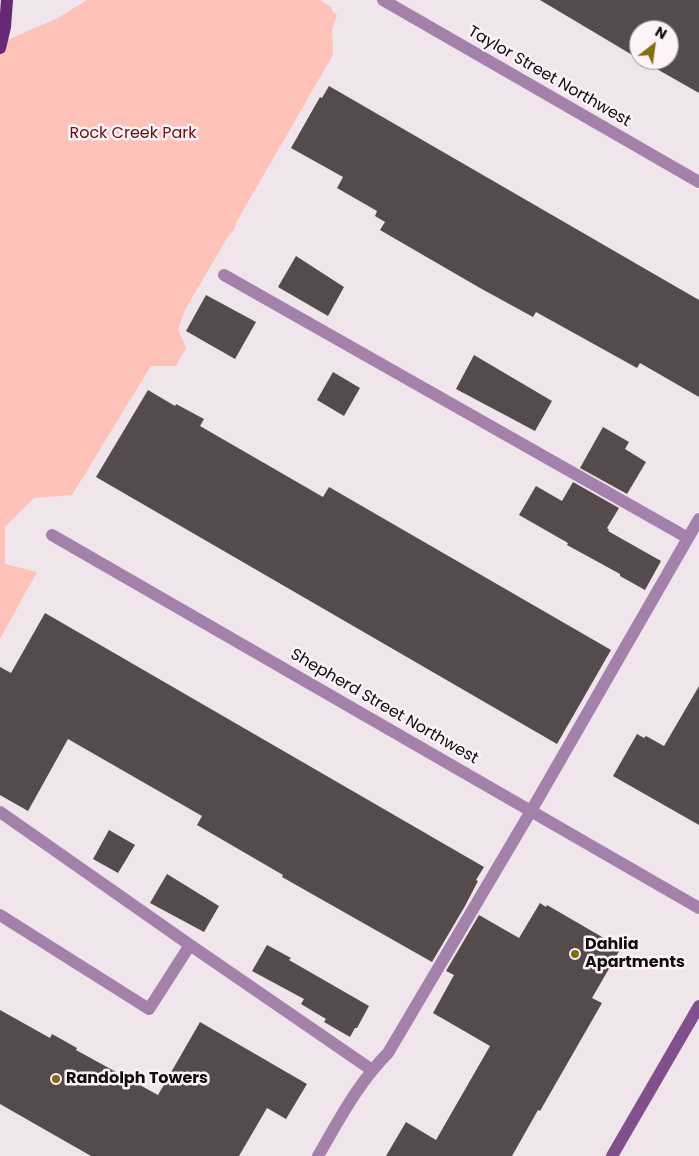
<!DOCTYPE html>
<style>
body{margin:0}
#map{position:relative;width:699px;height:1156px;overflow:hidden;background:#f0e5eb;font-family:Poppins,sans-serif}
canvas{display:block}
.north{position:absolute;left:629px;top:20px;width:50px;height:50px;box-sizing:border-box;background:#fdf3f8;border:1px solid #9e979b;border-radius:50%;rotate:30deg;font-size:14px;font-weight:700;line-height:20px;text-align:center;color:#100d0f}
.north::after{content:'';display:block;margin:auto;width:18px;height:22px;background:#836e0b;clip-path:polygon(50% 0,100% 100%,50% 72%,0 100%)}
</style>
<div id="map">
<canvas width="699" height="1156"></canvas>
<div class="north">N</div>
</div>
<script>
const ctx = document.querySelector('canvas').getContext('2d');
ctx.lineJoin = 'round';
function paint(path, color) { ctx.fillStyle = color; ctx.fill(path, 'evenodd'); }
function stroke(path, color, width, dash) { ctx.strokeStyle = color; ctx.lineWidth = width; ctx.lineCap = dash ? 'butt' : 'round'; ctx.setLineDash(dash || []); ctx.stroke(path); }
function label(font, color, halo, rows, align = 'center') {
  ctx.font = font + ' Poppins,sans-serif'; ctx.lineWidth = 5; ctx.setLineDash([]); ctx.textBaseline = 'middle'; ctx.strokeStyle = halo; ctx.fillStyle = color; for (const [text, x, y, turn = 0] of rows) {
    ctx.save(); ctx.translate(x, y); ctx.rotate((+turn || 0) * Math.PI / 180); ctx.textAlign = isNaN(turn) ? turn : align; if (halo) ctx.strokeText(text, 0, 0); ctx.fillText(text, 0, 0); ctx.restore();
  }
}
const green = new Path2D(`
 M87 0H320L332 8V11L337 15 332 30 333 55 237 221 234 230 229 235 186 308 178 329 186 348 176 366H151L72 495 34 498 5 527V564L37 572 0 639V43L56 19Z`);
const building = new Path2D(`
 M540 0H699V93L641 60H669V30H639V59Z
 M329 86 699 300V397L640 363 637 368 536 312 533 317 480 288 380 230 385 222 375 216 377 211 337 188 343 177 291 148 320 97 322 98Z
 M296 256 344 287 328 316 278 287Z
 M206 295 256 322 235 359 186 331Z
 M474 355 552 401 535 431 456 389Z
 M333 372 360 388 344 416 317 400Z
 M148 390 175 406 176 404 204 419 200 426 323 497 329 487 611 650 557 744 96 477Z
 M603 427 629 442 625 449 646 462 627 494 580 468Z
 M573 482 619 508 607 528 609 530 608 531 661 561 645 590 620 576V574L567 545 568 543 519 515 536 486 562 501Z
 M45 613 484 867 476 880 478 881 465 906 432 962 282 877 283 875 197 825 202 816 68 739 28 811 0 795V667L11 673Z
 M699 686V825L613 776 637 734 644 738 646 736 664 746Z
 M109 830 135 845 118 873 93 859Z
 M167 874 219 906 204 932 150 903Z
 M540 903 546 907 547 905 621 948 592 998 602 1003 540 1111 538 1110 512 1156H386L406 1122 436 1140 490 1046 433 1013 454 975 446 971 479 915 519 938Z
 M267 945 291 958 289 960 369 1006 357 1028H355L350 1037 324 1022 326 1019 301 1004 304 999 252 971Z
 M0 1010 50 1038 52 1034 77 1048 76 1050 158 1095 200 1022 307 1084 286 1119 267 1108 239 1156H91L0 1104Z`);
const service = new Path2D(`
 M224 275 688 538
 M0 812 190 945 372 1070
 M0 915 149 1009 190 945
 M318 1156C339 1120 358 1083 388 1053L531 811 699 519`);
const minor = new Path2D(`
 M383 0 699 182
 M52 535 699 908`);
const secondary = new Path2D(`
 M612 1156 699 1006`);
const primary = new Path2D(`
 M0 48 5 27 7 0`);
const markers = [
 [575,954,5,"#836e0b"],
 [56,1079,5,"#836e0b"]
];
const streetNames = [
 ["Taylor Street Northwest",549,77,30],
 ["Shepherd Street Northwest",384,707,30]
];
const parkNames = [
 ["Rock Creek Park",133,134]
];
const poiNames = [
 ["Dahlia",585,945],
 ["Apartments",585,963],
 ["Randolph Towers",66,1079]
];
paint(green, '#ffc2b9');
paint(building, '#554b4d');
stroke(service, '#a481ab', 12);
stroke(minor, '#a481ab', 12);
stroke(secondary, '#814f8b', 12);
stroke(primary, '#672874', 12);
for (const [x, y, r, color] of markers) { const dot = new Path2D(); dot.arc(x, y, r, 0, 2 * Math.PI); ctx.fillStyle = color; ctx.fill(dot); stroke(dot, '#fdf3f8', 2); }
label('16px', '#100d0f', '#fdf3f8', streetNames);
label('16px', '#6d0d0c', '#fdf3f8', parkNames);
label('bold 16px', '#100d0f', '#fdf3f8', poiNames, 'left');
</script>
